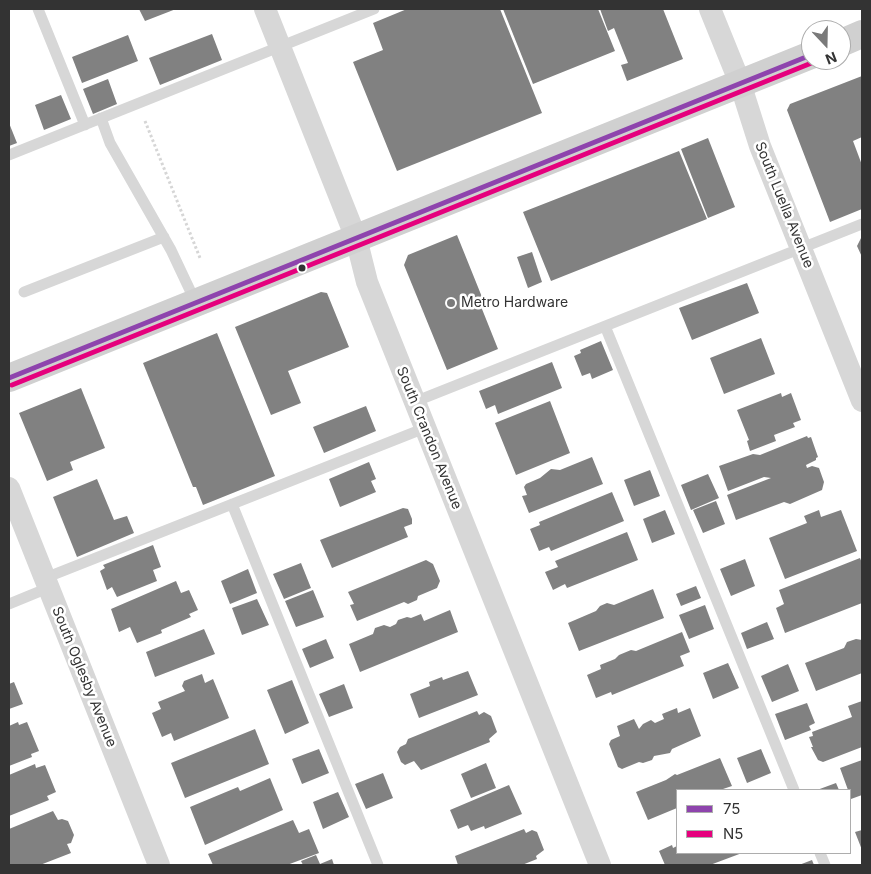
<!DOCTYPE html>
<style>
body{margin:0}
#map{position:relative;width:871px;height:874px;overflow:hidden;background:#fff;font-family:Inter,sans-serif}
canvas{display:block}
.frame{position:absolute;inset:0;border:10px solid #333;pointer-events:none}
.legend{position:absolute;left:676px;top:789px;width:175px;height:65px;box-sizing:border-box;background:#fff;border:1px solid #adadad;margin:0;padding:6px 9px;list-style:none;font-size:15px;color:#333}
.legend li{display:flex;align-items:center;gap:10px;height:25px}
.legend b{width:25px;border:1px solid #adadad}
.north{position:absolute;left:801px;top:20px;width:50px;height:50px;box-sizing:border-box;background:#fff;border:1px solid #adadad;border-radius:50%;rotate:159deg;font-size:14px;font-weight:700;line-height:20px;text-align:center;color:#333}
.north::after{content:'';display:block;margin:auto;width:18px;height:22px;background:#7a7a7a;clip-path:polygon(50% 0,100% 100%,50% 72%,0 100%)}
</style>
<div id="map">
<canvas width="871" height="874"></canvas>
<div class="frame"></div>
<ul class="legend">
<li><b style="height:6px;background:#8e44ad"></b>75</li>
<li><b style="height:6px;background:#e5007d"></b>N5</li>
</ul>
<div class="north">N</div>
</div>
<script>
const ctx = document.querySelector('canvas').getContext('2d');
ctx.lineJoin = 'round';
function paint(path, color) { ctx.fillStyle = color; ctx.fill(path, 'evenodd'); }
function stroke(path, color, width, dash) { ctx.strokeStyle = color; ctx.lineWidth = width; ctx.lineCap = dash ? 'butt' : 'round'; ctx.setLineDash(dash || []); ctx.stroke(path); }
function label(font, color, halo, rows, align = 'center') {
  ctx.font = font + ' Inter,sans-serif'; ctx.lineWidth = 5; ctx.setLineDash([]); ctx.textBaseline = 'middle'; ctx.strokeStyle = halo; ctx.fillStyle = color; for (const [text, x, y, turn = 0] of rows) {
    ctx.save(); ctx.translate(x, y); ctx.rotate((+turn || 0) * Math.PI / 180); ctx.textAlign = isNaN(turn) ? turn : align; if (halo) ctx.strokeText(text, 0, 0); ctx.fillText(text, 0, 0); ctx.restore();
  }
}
const building = new Path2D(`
 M139 9H176L145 21Z
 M407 9H500L542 113 397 171 353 62 383 50 373 23Z
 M503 9H598L615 51 533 84Z
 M600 9H663L683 59 627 81 621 65 628 63 614 28 608 31Z
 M212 34 222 60 160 85 149 58Z
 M128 35 138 61 82 83 72 57Z
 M862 76V137L853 141 862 165V209L830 222 787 110 790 104Z
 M108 79 117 104 93 114 83 89Z
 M61 95 71 119 44 130 35 105Z
 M9 123 17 143 9 146Z
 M708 138 735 207 708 218 681 149Z
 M679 151 707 219 551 281 523 212Z
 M457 235 484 302 480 304 498 349 447 370 404 265 408 255Z
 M862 236V257L857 246Z
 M532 252 542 282 528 288 517 257Z
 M747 283 759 313 692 340 679 308Z
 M321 292 327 293 349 347 288 371 301 403 271 415 235 327Z
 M217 333 275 476 203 505 196 487H193L143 363Z
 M761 338 775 374 724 394 710 358Z
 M601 341 613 370 592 379 590 373 582 376 574 356 581 353 580 350Z
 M552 362 562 388 498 414 495 405 486 409 479 391Z
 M81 388 105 448 70 462 73 470 47 481 19 413Z
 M781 393 782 397 791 393 801 420 793 423 795 427 774 435 776 441 750 451 747 441 749 440 737 410Z
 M550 401 570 453 516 475 495 423Z
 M366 406 376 431 324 453 313 427Z
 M807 436 808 438 811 437 818 457 816 458V460L806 465 807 468 812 466 819 468 824 482 822 490 790 504 784 502 736 520 727 495 771 478 764 477 728 491 719 466 753 454 760 455Z
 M592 457 603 484 529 513 522 496 527 495 524 487 526 484 540 478 551 469 560 470Z
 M369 462 376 479 371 481 376 492 340 507 329 479Z
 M650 470 660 496 634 506 624 480Z
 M708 474 719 498 691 510 681 485Z
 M97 479 114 520 127 516 134 533 77 557 53 497Z
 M612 492 624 521 551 551 549 547 539 551 530 529 540 525 539 522Z
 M716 501 725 524 703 533 693 510Z
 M403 508 408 509 412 519V524L404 527 408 537 332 568 320 540Z
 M665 510 675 534 652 543 643 519Z
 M819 510 821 517 841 510 857 551 785 579 769 538 807 523 804 516Z
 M627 532 638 560 567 588 565 584 553 590 545 572 558 567 555 561Z
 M153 545 161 567 153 570 157 581 117 597 112 587 107 590 100 571 105 568 103 565Z
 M860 558 862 563V603L785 633 776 608 784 604 779 590Z
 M745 559 755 586 731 596 720 569Z
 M426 560 433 564 440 581 437 588 418 596 417 600 408 604 404 602 357 621 350 605 354 604 348 592Z
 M301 563 311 588 284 599 273 574Z
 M248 569 257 593 230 604 221 581Z
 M176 581 181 593 189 590 198 610 189 614 191 617 161 630 162 633 137 643 130 627 119 632 111 609Z
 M696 586 701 598 681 606 676 594Z
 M653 589 664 618 579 651 568 623 596 611 600 606 607 603 614 605Z
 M313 590 324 617 296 627 285 601Z
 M257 599 269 625 242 635 232 608Z
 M705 605 714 629 689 639 679 615Z
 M450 610 458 632 360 672 349 644 373 634 375 628 384 625 390 627 396 624 398 620 407 617 411 618 421 614 424 621Z
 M767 622 774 639 747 649 741 633Z
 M204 629 215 654 155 677 146 652Z
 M682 632 690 652 680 656 684 666 612 695 611 692 596 698 587 675 601 669 600 665 615 659 619 655 631 650 636 651Z
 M326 639 334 658 310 668 302 649Z
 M856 639 862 640V673L816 691 805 663 844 648 847 642Z
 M728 663 739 688 713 699 703 673Z
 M788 664 799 691 772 702 761 676Z
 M468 671 478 695 419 718 410 694 430 686 429 682 442 677 443 680Z
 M202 674 205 683 213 679 229 718 174 741 171 733 162 737 152 713 161 709 158 702 185 691 182 686 184 681Z
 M292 680 309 723 285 734 267 690Z
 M14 682 23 704 9 709V684Z
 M344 684 353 708 329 717 319 694Z
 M862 701V747L823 762 818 760 811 747H813L809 737 813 736 812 732 852 717 848 706Z
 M807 703 815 723 809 726 811 730 785 740 775 714Z
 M677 708 678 713 690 708 701 736 672 749 670 753 654 756 652 760 643 763 639 762 622 769 618 767 609 744 611 740 620 736 617 726 634 719 639 729 643 724 651 720 655 723 664 719 662 714Z
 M477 711 479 715 484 712 491 716 497 732 489 739 490 742 421 770 414 761 405 765 401 762 397 752 400 747 406 744 408 739Z
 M18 722 19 725 27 722 39 751 31 754 32 757 9 766V726Z
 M255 729 269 764 185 798 171 763Z
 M319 749 329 773 302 784 292 759Z
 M761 749 771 773 747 783 737 758Z
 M720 758 732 786 720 790H677V808L648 820 636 792 666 780 675 774 677 775Z
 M862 760V795L851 799 850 790H848L840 768Z
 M486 763 496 788 471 798 461 774Z
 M35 764 36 768 45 765 56 792 47 796 49 800 9 816V775Z
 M383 773 393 798 366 809 355 784Z
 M270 778 283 810 205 845 190 807 238 787 240 791Z
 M836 783 839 790H817Z
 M509 785 522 814 485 829 484 826 471 831 468 825 458 829 450 810Z
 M338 792 349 817 323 829 313 802Z
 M53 811 58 820 62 819 68 821 74 835 71 843 67 844 71 853 40 865H9V829Z
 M293 820 299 833 309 829 319 853 287 865H213L208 854Z
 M524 829 526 833 532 830 537 832 544 850 536 856 537 859 522 865H458L455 856Z
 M862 830V850L855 832Z
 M672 845 673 848 677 846V853H742L710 865H665L659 851Z
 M316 855 320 864 332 859 334 865H303L301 861Z
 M812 860 814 865H799Z`);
const path = new Path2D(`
 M145 121 200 258`);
const lane = new Path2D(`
 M38 9 85 125
 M101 118 110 143 171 250 196 303
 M9 155 374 9
 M24 292 164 237
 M605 326 794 790
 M414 402 862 224
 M232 504 378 865
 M45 578 425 428
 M9 604 48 588
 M820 853 825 865`);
const street = new Path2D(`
 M265 9 356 238 367 282 600 865
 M710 9 740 83 760 146 862 401
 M9 488 159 865`);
const secondary = new Path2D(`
 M841 43 862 34
 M9 378 811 55`);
const bus1 = new Path2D(`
 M9 378 811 55`);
const bus2 = new Path2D(`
 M12 385 814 62`);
const markers = [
 [302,268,4.5,"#333"],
 [451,303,5,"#7a7a7a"]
];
const streetNames = [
 ["South Luella Avenue",784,205,68],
 ["South Crandon Avenue",429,438,68],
 ["South Oglesby Avenue",84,677,68]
];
const poiNames = [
 ["Metro Hardware",461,303]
];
paint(building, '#818181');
stroke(path, '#d6d6d6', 3, [2.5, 2.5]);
stroke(lane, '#d7d7d7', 11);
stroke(street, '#d7d7d7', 22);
stroke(secondary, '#d0d0d0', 28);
stroke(bus1, '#8e44ad', 5);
stroke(bus2, '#e5007d', 5);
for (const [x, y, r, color] of markers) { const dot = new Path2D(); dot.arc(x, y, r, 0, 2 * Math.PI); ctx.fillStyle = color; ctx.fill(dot); stroke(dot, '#fff', 2); }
label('14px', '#333', '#fff', streetNames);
label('14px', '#333', '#fff', poiNames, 'left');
</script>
